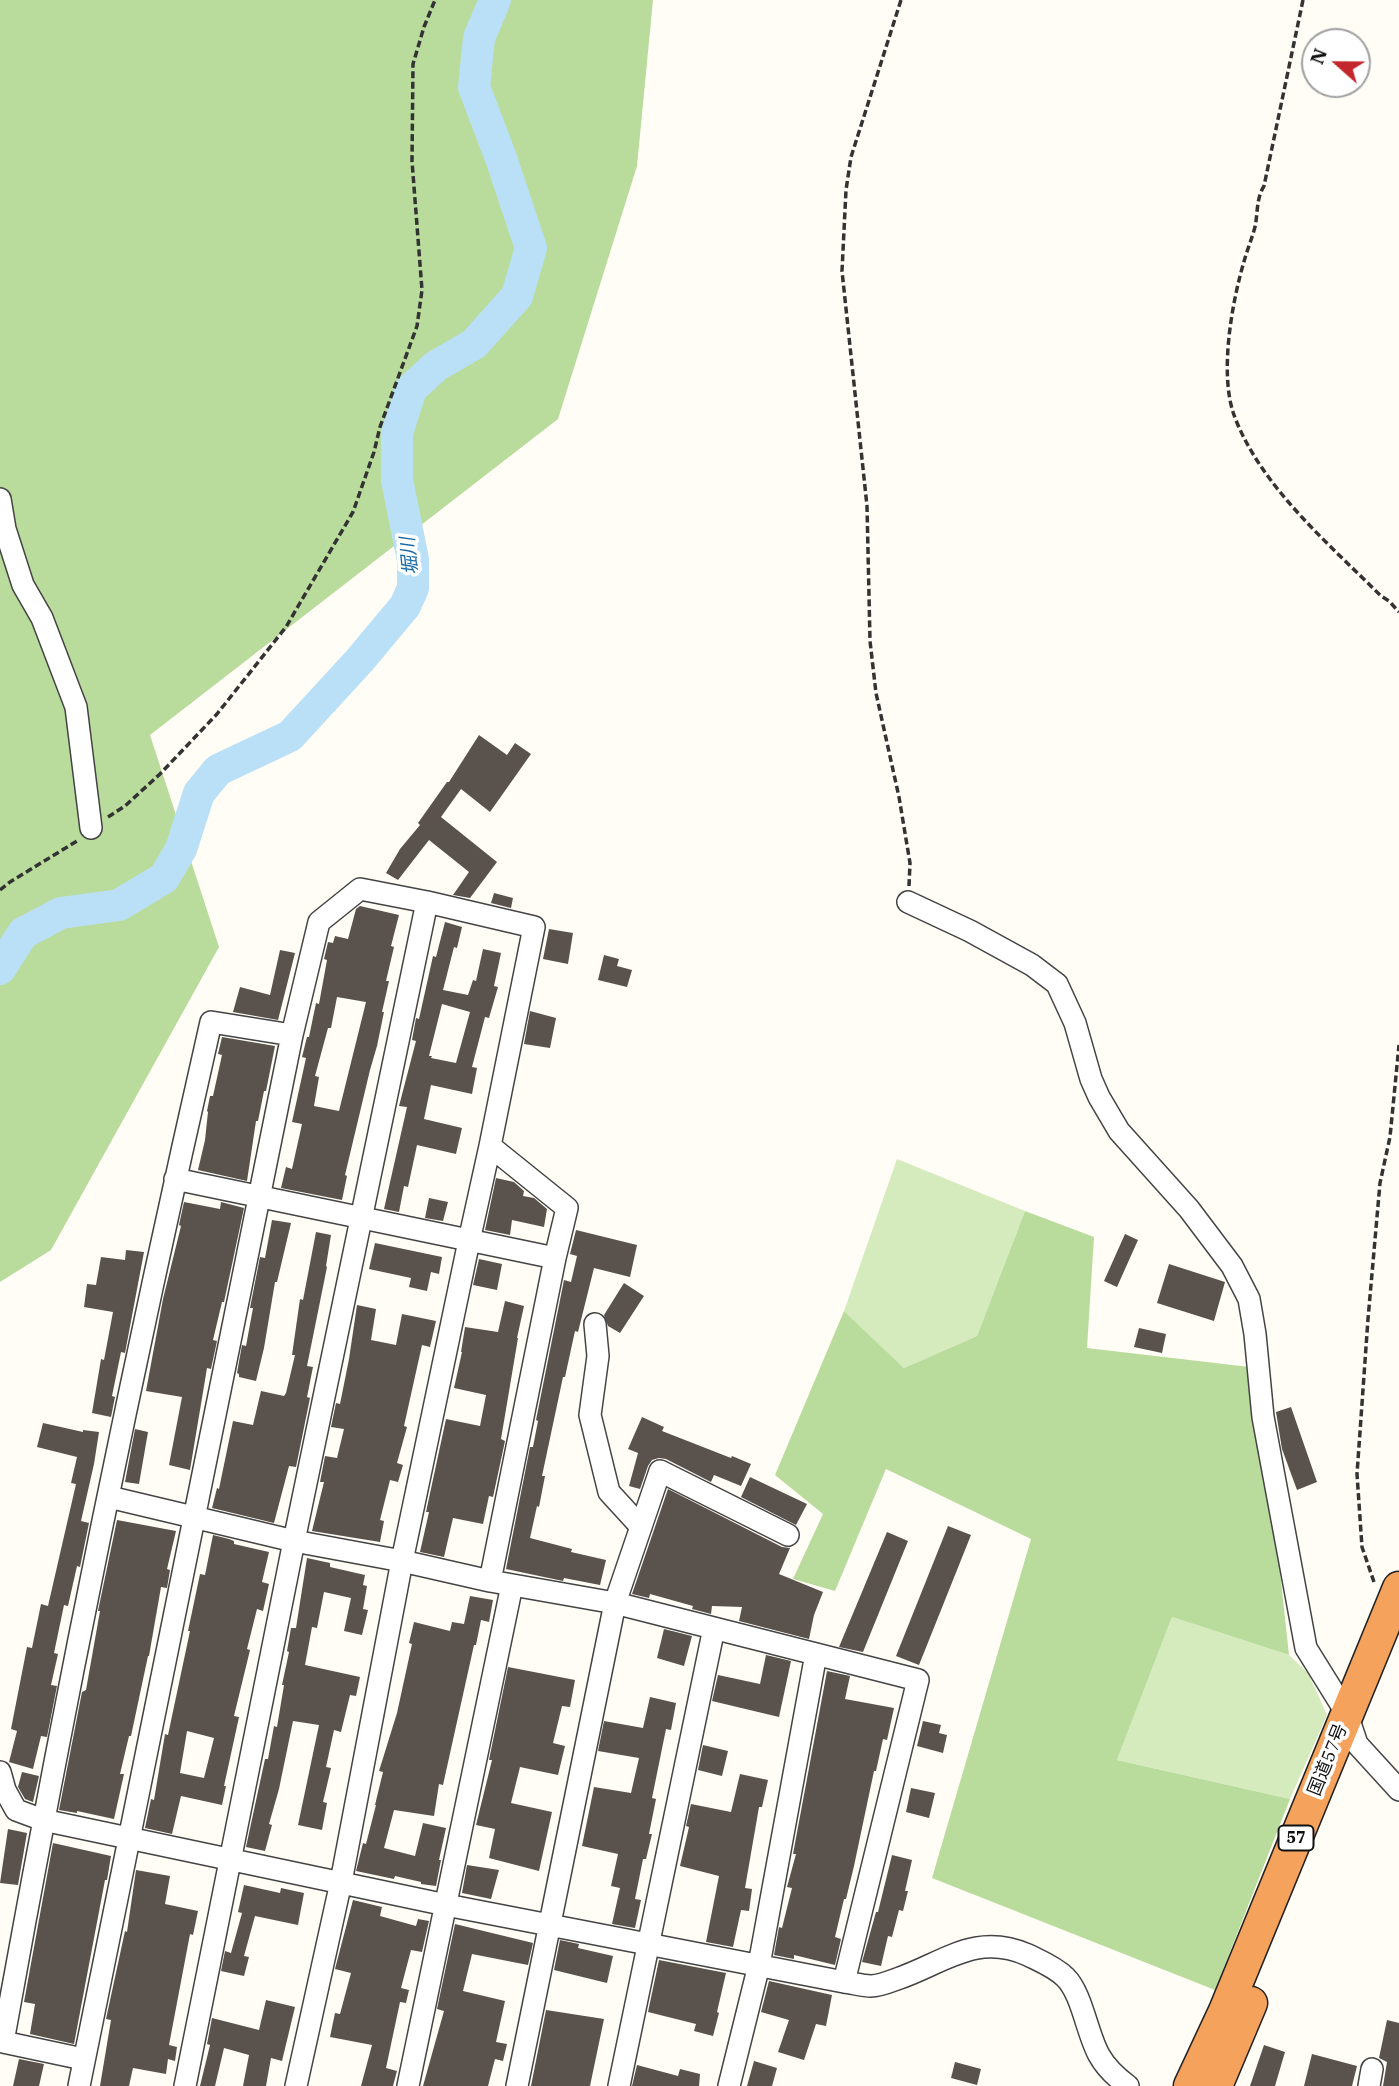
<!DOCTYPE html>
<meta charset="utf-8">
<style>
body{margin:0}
#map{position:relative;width:1399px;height:2086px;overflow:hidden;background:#fffdf5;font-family:"IBM Plex Serif",serif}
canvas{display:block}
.north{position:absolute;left:1301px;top:28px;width:70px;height:70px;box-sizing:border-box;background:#fff;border:2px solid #a0a0a0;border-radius:50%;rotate:291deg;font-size:19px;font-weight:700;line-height:28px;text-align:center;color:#111}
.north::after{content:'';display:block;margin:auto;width:24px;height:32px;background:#c4262e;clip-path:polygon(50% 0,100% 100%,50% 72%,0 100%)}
</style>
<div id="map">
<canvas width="1399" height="2086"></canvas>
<div class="north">N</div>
</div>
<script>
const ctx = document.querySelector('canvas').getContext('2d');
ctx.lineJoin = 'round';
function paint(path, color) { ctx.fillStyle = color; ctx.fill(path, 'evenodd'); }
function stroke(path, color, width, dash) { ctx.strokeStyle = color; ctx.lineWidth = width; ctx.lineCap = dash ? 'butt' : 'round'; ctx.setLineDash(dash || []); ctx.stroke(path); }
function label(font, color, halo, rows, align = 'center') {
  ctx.font = font + ' "IBM Plex Serif","Noto Sans JP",serif'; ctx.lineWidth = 7; ctx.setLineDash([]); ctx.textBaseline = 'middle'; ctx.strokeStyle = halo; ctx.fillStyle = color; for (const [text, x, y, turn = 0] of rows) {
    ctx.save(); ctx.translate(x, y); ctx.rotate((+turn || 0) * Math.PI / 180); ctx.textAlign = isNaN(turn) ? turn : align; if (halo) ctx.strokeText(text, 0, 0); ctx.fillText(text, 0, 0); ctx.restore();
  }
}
const green = new Path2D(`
 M897 1159 1025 1211 977 1336 904 1368 844 1311Z
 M1172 1617 1289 1655 1308 1673 1327 1715 1290 1799 1117 1760Z`);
const forest = new Path2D(`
 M0 0H653L637 166 558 419 150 735 219 947 51 1250 0 1282Z
 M1025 1211 1094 1237 1087 1348 1258 1368 1289 1655 1172 1617 1117 1760 1290 1799 1215 1990 932 1878 1031 1539 886 1469 835 1591 793 1579 823 1514 775 1475 844 1311 904 1368 977 1336Z`);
const river = new Path2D(`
 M0 969 23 933 61 913 119 905 164 878 181 849 199 793 218 770 290 736 359 661 405 606 413 588V560L397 480V433L411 389 436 366 474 344 517 296 531 248 502 161 474 87 479 38 495 0`);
const building = new Path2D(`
 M479 735 507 755 515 743 531 754 490 812 461 789 441 817 497 862 470 898 453 895 469 872 429 840 398 880 386 873 400 849 420 825 418 823 447 782H449Z
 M494 893 513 898 511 908 491 903Z
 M360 906 399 915 391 946 394 947 386 981H389L382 1012H384L377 1046 370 1070 345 1175 347 1176 342 1200 281 1188 286 1167 292 1169 302 1124 292 1122 306 1058 302 1057 307 1037H309L316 1003 319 1004 327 960 324 959 328 942 333 943 335 936 348 939 356 909ZM337 997 366 1002 339 1111 314 1106 319 1077 315 1076 328 1028H331Z
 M445 922 462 927 457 948 454 947 443 990 468 995 473 980 476 981 483 949 501 953 494 986 498 987 489 1018 485 1017 472 1067 477 1068 472 1094 431 1085 424 1119 462 1128 456 1154 417 1145 408 1187 404 1186 399 1212 384 1209 407 1107 399 1106 416 1041 412 1040 416 1018 419 1019 433 956 436 957ZM442 1004 470 1012 456 1063 431 1058 432 1056H429Z
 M549 929 573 933 568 964 543 959Z
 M280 950 295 953 278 1020 233 1012 240 987 270 995Z
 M604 955 619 959 617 966 632 970 627 987 598 980Z
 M530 1011 556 1018 550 1048 524 1044Z
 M222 1037 275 1046 266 1091H264L258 1121H256L247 1181 198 1170 205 1140 208 1112 207 1111 210 1096H213L222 1055 218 1054Z
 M496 1178 514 1182 524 1191 523 1196 534 1198 547 1209 544 1227 512 1220 510 1235 485 1230Z
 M429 1198 448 1202 443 1221 425 1218Z
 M184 1202 220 1209 221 1202 244 1208 224 1302H222L213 1340 217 1341 211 1369 207 1368 190 1470 169 1465 182 1397 146 1391 163 1299 181 1226 179 1225Z
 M272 1220 291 1223 277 1282H275L264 1348 256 1381 239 1377V1374L237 1373 242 1345 246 1346 253 1308H250L260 1257 265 1258Z
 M576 1230 637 1245 630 1277 594 1268 578 1332 575 1331 565 1377H563L542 1476H545L539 1507 537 1506 530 1538 572 1549 571 1552 606 1560 600 1585 564 1578 563 1581 506 1569 530 1447H533L538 1421 536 1420 564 1280 571 1282 577 1256 570 1254Z
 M316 1232 331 1235 326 1266 327 1267 307 1366 313 1367 307 1397 310 1398 296 1467 289 1466 274 1523 212 1508 217 1488 219 1489 233 1421 253 1425 261 1391 284 1396 286 1393 295 1355H292L300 1299 303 1300Z
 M1125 1234 1138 1240 1117 1287 1104 1281Z
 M375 1243 442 1257 439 1274 431 1272 427 1291 409 1287 411 1278 369 1269Z
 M126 1250 144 1252 125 1353 121 1352 112 1396 115 1397 111 1417 92 1413 101 1359 104 1360 113 1312 84 1307 87 1284 96 1285 101 1257 125 1260Z
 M479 1259 502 1264 497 1290 473 1285Z
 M1169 1264 1225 1282 1214 1321 1157 1303Z
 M624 1283 644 1296 620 1333 608 1326 604 1315Z
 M505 1301 524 1306 517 1338H518L501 1439 505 1441 493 1497 489 1496 483 1524 453 1518 444 1557 420 1552 429 1512H426L446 1419 480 1426 486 1395 454 1388 462 1352H461L465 1327 498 1332Z
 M357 1305 376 1309 371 1340 396 1345 402 1314 436 1321 430 1347 422 1345 404 1426 407 1427 397 1463 403 1465 398 1482 390 1480 380 1520 384 1521 380 1542 312 1531 324 1482H320L325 1456 337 1458 344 1429 331 1427 336 1403 340 1404 349 1359Z
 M1139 1328 1166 1334 1162 1353 1134 1347Z
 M1291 1407 1317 1482 1297 1490 1282 1449 1276 1412Z
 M642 1417 664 1427 662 1431 731 1458 732 1456 751 1464 741 1486 714 1475 711 1482 666 1459 659 1458 652 1460 648 1466 640 1489 629 1486 638 1453 628 1449Z
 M43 1423 83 1432V1430L99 1432 94 1464 81 1521 89 1523 80 1567 77 1566 68 1606 64 1605 54 1653 58 1654 51 1685 57 1686 47 1737 41 1736 33 1769 9 1762 17 1731 11 1729 27 1647 32 1648 41 1604 48 1606 76 1484 71 1483 77 1457 37 1447Z
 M135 1429 148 1432 139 1484 125 1482Z
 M750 1477 807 1504 796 1525 741 1497Z
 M668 1489 782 1547 790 1548 779 1574 823 1592 814 1615 809 1639 739 1621 742 1607 712 1606 711 1614 692 1609 693 1606 650 1594 649 1598 632 1594Z
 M117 1520 176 1531 167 1569 170 1570 167 1588 161 1587 149 1656H148L131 1736H129L120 1774H124L114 1819 77 1811V1813L59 1810 82 1692 86 1690 100 1611H98Z
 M948 1526 971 1535 919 1665 896 1656Z
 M887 1532 908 1541 863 1652 839 1647Z
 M213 1535 229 1539 234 1541V1544L269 1552 262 1582 269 1584 263 1611 257 1609 247 1649 250 1650 234 1716 239 1717 224 1786H226L222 1805 181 1796 172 1834 145 1828 151 1799 154 1800 165 1734 168 1735 190 1631H188L200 1574 205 1575ZM187 1731 214 1738 204 1778 180 1773Z
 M307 1558 330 1563V1567L365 1575 363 1585 367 1586 363 1609 368 1610 362 1635 344 1631 351 1598 324 1592 317 1628 312 1627 305 1665 360 1677 356 1696 350 1695 341 1732 334 1730 326 1767 331 1768 323 1802 327 1803 322 1830 298 1825 319 1725 293 1721 279 1789 269 1824 272 1825 265 1851 246 1847 265 1759H268L274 1726 277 1727 284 1685H282L289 1652 287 1651 291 1628H296Z
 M470 1596 493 1600 489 1622 481 1620 476 1645H474L443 1785 439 1784 434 1816 394 1810 384 1848 415 1856 423 1823 446 1828 439 1860H441L436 1886 421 1884V1882L395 1876 394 1879 356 1871 363 1843 366 1844 376 1805H375L383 1772 379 1771 397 1713 412 1644 409 1643 414 1622 450 1631 452 1622 464 1624Z
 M664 1629 692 1636 684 1666 657 1658Z
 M766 1655 791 1661 779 1717 712 1701 718 1675 760 1684Z
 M508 1667 575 1680 570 1707 562 1706 553 1743 565 1746 558 1775 520 1767 511 1803 552 1812 539 1871 489 1858 495 1829 476 1825 492 1760H489Z
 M827 1671 850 1676 845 1699 894 1708 887 1740 883 1739 876 1771H874L854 1866 846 1899H844L835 1937 841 1939 835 1965 794 1955V1959L774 1955 779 1927 782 1928 792 1888 787 1887 796 1854H793Z
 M650 1697 676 1703 671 1730 666 1729 652 1798 656 1799 649 1834H652L646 1859H643L635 1899 641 1900 635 1928 612 1924 620 1888 611 1886 618 1854 582 1846 594 1787 631 1793 639 1758 598 1751 604 1721 643 1728Z
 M923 1721 941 1725 939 1733 947 1735 943 1753 917 1746Z
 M703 1745 728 1751 722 1776 698 1770Z
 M22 1772 39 1776 33 1802 25 1799 18 1787Z
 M740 1774 768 1780 762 1807H759L745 1888 752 1889 749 1911 741 1910 733 1947 706 1942 719 1876 680 1866 689 1827 686 1826 691 1804 731 1812Z
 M911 1788 935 1793 929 1818 906 1812Z
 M8 1829 27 1833 18 1885 0 1883Z
 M53 1843 111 1856 107 1880H105L74 2044 30 2034 35 2004 24 2002Z
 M892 1855 912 1860 905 1891H908L903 1911 899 1910 892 1937 888 1936 881 1966 862 1962 876 1912H878Z
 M467 1865 499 1870 491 1899 462 1893Z
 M136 1870 170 1876 165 1904 198 1911 193 1935 190 1934 169 2045 177 2047 175 2061 168 2059 166 2074 133 2068 129 2086H100L111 2020 106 2019 125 1931 127 1932Z
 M244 1885 280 1893 281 1888 304 1893 298 1925 255 1916 244 1956 249 1957 244 1976 221 1971 225 1951 231 1953 242 1913 238 1912Z
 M353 1900 382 1907 380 1916 416 1926 418 1919 429 1921 422 1952 411 1950 401 1988 409 1990 406 2003 400 2002 386 2068 397 2071 393 2086H361L372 2045 330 2037 335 2013 340 2014 351 1973 335 1969Z
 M455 1924 533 1943 528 1965 472 1954 463 1991 505 2001 496 2042 507 2044 503 2061 495 2059 488 2086H423L444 2011 437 2009Z
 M560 1940 579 1944 578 1948 613 1956 607 1983 554 1970Z
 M659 1960 726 1973 717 2012 719 2013 713 2036 694 2031 696 2024 648 2012Z
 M769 1981 832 1995 826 2026 816 2024 804 2060 778 2052 789 2020 761 2012Z
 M266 2000 295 2007 282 2061 271 2058 266 2086H243L249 2055 224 2048 215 2086H200L210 2045 207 2044 212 2018 259 2030Z
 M546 2010 604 2019 590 2086H531Z
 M1387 2020 1399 2023V2086H1383L1387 2062 1379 2058Z
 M1264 2045 1285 2052 1275 2086H1250Z
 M1312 2054 1357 2066 1352 2086H1304Z
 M19 2059 44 2064 39 2086H13Z
 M754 2061 777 2068 772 2086H747Z
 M955 2062 981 2069 977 2085 951 2078Z
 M637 2065 678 2076 680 2069 700 2074 699 2086H632Z`);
const path = new Path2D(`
 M901 0 851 157 846 190 842 271 867 506 870 641 876 693 899 797 910 863 909 886
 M1303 0 1264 186C1256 199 1258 213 1255 227 1252 238 1248 248 1245 258 1232 301 1219 373 1234 415 1260 486 1329 544 1381 596L1389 601 1399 612
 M108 817 125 806 160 774 217 714 286 627 353 512 374 452 380 427 417 326 422 290 412 161 413 64 424 27 435 0
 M0 890 10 882 77 841
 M1374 1582 1362 1547 1357 1474 1368 1319 1380 1183 1390 1137 1399 1045`);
const minor = new Path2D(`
 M0 499 5 529 23 585 42 618 76 707 91 828
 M908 902 970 931 1032 965 1057 984 1075 1023 1091 1079 1099 1097 1119 1131 1189 1209 1232 1266 1249 1299 1255 1334 1263 1417 1306 1648 1347 1714 1357 1744 1399 1790
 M175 1179 555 1258
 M595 1324 598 1356 590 1415 609 1492 641 1527
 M490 1581 555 1258 567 1208 490 1146
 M0 1772 5 1790 16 1810 43 1820 446 1905 844 1982 918 1680 615 1603 490 1581 402 1561 294 1541 109 1497
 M844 1982C853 1983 862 1986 871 1986 879 1986 889 1982 897 1979 944 1963 975 1932 1028 1955 1040 1961 1055 1967 1065 1977 1082 1993 1087 2034 1099 2055 1106 2068 1116 2077 1128 2086
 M83 2059 3 2042C64 1700 134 1360 211 1022L292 1035
 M79 2086 292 1035 319 922 360 889 427 902 534 927 490 1146 469 1241 402 1561 341 1882 296 2086
 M185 2086 294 1541 427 902
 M408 2086 512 1585
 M517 2086 615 1603 660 1471 788 1535
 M619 2086 714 1628
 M729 2086 759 1965 816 1654
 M1369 2086 1372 2069`);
const highway = new Path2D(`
 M1190 2086 1225 2011 1399 1588
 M1216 2086 1251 2003`);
const shields = [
 [1296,1838,35]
];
const shieldNames = [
 ["57",1296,1838]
];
const streetNames = [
 ["国道57号",1328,1760,-68]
];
const waterNames = [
 ["堀川",410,556,-96]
];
paint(green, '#d5ebbd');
paint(forest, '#b9dc9c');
stroke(river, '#b9e0f7', 32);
paint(building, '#5a524d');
stroke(minor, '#444', 24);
stroke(highway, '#222', 35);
stroke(path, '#333', 3.5, [7, 3.5]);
stroke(minor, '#fff', 21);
stroke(highway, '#f5a25d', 32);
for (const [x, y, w] of shields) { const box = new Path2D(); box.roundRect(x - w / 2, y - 12.5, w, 25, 5); ctx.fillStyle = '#fff'; ctx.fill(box); stroke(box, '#111', 2); }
label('bold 16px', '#111', null, shieldNames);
label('18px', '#111', '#fff', streetNames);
label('italic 19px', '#1768a6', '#fff', waterNames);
</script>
